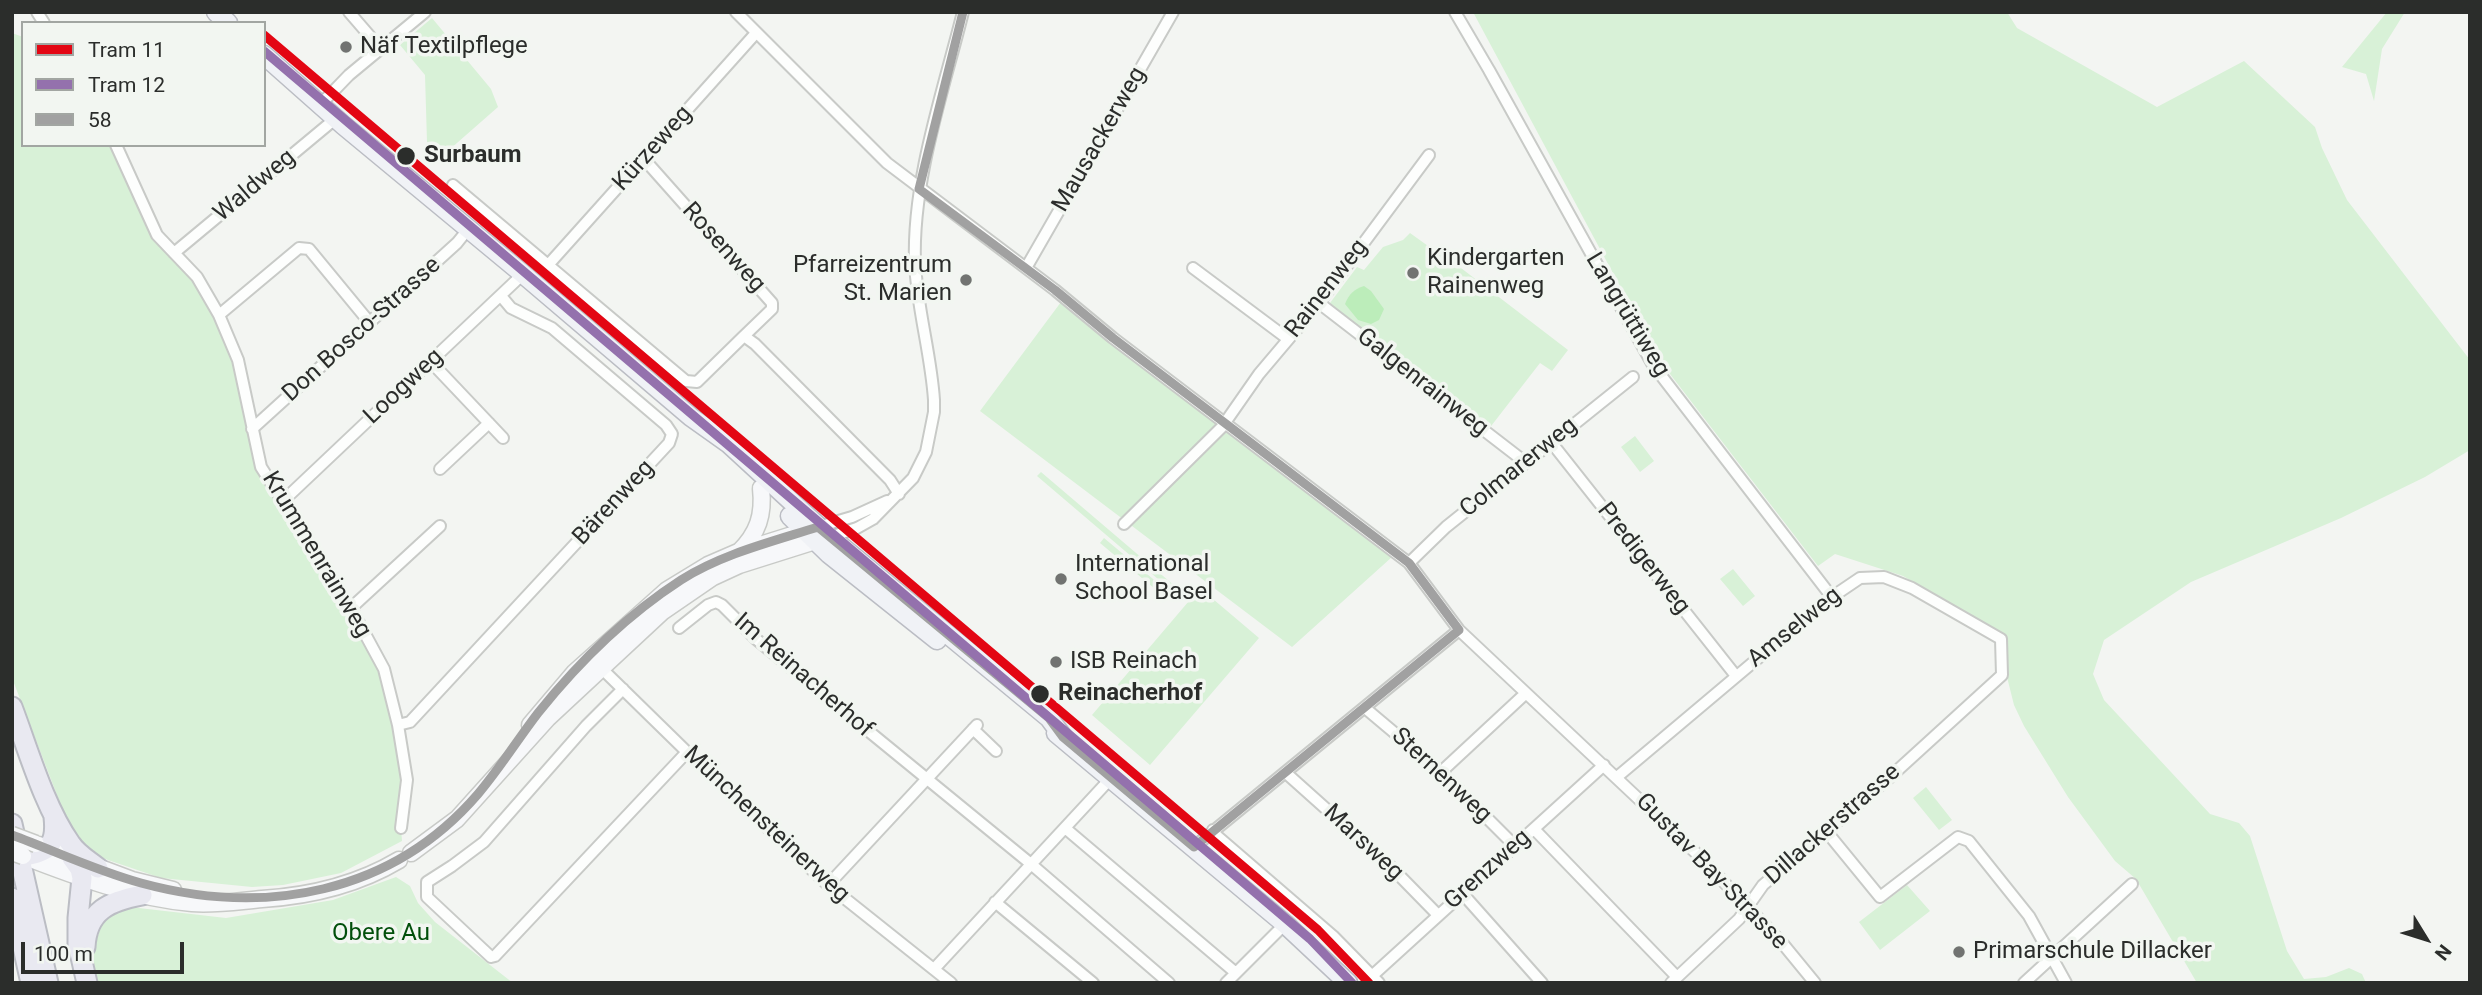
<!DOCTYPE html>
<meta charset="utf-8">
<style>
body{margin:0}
#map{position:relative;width:2482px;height:995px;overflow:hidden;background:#f3f5f2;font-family:Roboto,sans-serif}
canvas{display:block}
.frame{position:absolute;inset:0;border:14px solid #2b2d2b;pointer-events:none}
.legend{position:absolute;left:21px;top:21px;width:245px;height:126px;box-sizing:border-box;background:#f2f6f1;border:2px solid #a2a6a2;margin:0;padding:9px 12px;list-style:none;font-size:21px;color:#2b2d2b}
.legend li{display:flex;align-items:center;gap:14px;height:35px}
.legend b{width:35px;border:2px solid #a2a6a2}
.north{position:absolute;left:2391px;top:904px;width:70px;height:70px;-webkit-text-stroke:5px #f2f6f1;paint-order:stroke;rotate:128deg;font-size:19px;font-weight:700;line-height:28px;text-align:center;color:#2b2d2b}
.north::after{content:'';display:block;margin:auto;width:24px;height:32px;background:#2b2d2b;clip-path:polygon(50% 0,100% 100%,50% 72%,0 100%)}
.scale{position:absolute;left:21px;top:942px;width:163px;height:32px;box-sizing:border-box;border:4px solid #2b2d2b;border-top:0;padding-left:9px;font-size:21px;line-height:24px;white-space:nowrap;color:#2b2d2b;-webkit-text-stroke:5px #f2f6f1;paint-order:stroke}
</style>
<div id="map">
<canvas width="2482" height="995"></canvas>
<div class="frame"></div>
<ul class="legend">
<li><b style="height:9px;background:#e30613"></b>Tram 11</li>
<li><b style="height:9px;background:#9471ad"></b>Tram 12</li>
<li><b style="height:9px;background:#a1a1a1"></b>58</li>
</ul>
<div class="north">N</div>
<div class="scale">100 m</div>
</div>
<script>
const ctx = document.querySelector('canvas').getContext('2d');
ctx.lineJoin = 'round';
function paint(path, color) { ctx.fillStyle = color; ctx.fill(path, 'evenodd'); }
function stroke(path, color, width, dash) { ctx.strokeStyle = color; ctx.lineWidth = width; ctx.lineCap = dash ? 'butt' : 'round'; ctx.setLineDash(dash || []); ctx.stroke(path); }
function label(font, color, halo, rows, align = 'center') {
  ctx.font = font + ' Roboto,sans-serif'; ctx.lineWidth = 7; ctx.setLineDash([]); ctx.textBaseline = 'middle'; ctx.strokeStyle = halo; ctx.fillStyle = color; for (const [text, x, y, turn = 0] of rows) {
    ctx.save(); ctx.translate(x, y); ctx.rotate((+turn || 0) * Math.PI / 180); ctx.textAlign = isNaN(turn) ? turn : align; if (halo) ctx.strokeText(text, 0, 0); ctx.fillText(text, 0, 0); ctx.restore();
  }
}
const green = new Path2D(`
 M1473 12H2007L2017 28 2157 107 2244 61 2315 127 2322 148 2347 200 2470 360V450L2425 477 2341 518 2191 582 2104 640 2093 674 2104 700 2210 814 2239 823 2250 836 2287 951 2304 979 2326 977 2349 968 2362 974 2366 983H2197L2136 879 2115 861 2068 797 2024 726 2014 705 2005 669 2006 636 1903 576 1835 554 1818 566 1660 361Z
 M2387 12H2405L2382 49 2374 101 2366 74 2342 67Z
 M432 18 491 89 498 107 441 157 427 142 425 75 400 45Z
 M12 33 23 37V145H116L157 235 197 277 238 360 261 467 384 669 407 780 401 828 402 841 341 873 283 885 252 887 161 878 102 858 78 838 65 816 12 678Z
 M1410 233 1442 256 1444 255 1568 350 1552 371 1540 363 1488 430 1327 307 1357 267 1364 270 1383 247 1403 240Z
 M1061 302 1122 352 1392 557 1292 647 980 411Z
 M1635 436 1654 461 1640 472 1621 447Z
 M1041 472 1183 593 1179 597 1037 476Z
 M1104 538 1171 594 1167 599 1100 543Z
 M1733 569 1755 596 1743 606 1720 579Z
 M1200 588 1259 638 1150 765 1092 715Z
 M1926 787 1952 820 1939 830 1913 798Z
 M396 877 410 886 418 903 435 922 513 983H97L92 950 105 918 130 907 226 918 333 900Z
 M1907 885 1930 911 1880 950 1859 922Z`);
const water = new Path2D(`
 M1364 286 1371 291 1384 309 1379 320 1371 324 1358 320 1345 304C1349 294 1354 289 1364 286Z`);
const minor = new Path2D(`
 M37 12 44 23
 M349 12 381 49
 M736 12 887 163 1055 290 1113 338 1409 563 1459 630 1695 852 1783 944 1815 983
 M1455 12 1489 70 1653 365 1831 596
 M320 105 349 75 425 12
 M116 145 157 235 197 277 219 315 238 360 261 467 351 608 384 669 398 725 407 780 401 828
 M644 159 772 303V309L744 336
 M453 185 686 381 697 382 744 336 755 344 890 480 899 494
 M174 253 335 119
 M549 264 756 33
 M1026 268 1173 12
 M1193 268 1288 339
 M1319 303 1525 462
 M219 315 299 248 309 249 370 323
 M431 362 503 438
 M252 429 457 243 469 228
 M1551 442 1736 676
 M440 469 489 423
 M284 500 523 274
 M1124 524 1222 427 1259 374 1319 303 1429 155
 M818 527 852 517 887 501
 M830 537 857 528 873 519 913 478 926 452 934 412V400C931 354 917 308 915 263 912 181 943 92 963 12
 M1409 563 1446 527 1633 377
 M351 608 440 526
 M679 628 708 605 716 602 722 605 756 639 1031 864 1169 983
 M597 664 687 752 828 885 951 983
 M623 689 586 726 484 842 452 866 427 882V897L491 957 495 956 687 752
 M1365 708 1441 772 1515 846
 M398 725 410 722 669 443 672 434 666 425 552 328 511 308 501 296
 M973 729 996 751
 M1441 772 1525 694
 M1286 773 1391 867 1438 915
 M1617 777 1826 601 1860 578 1884 577 1912 588 2001 639 2002 675 1889 778 1763 885 1739 919 1671 983
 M1065 828 1236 973
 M1534 829 1677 977
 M1213 830 1217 836 1333 936 1379 983
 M1826 831 1880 897 1958 837 1969 841 2029 916 2066 983
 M1194 847 1459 630
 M828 885 977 725
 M1462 893 1542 983
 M995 902 1093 983
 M934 969 1111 778
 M1373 975 1604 765
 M1226 983 1285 924
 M2024 983 2132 884`);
const secondary = new Path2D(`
 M739 552C758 533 764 515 761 488
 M530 725 575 672 667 590 708 565 738 552 805 531
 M39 845 132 880 173 890
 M411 853 457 819 548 718 662 612 713 577 739 565 815 541
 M23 856C77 877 134 898 192 903 215 905 239 901 262 899 310 896 357 885 399 860`);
const primary = new Path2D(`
 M216 12 228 23
 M264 55 343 125 523 274 691 417 729 444 830 537 1049 718 1063 737
 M790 516 829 554 937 640
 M1056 733 1285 924 1348 983`);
const motorway = new Path2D(`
 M12 707C28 749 44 806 70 843 77 854 88 860 98 868
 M12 824 48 983
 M23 856C49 853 57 844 54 817
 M72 858 80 869 82 878 78 918V944L87 983
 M12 898 31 983
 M85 947C87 910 110 901 142 895`);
const secondaryBridge = new Path2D(`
 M12 835 36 844
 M12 852 23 856`);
const bus1 = new Path2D(`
 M919 189 1055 290 1113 338 1409 563 1459 630
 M919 189 963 12
 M12 835C55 851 97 871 141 883 265 917 392 894 478 794 500 768 518 739 538 713 578 663 627 615 681 580 722 554 771 542 818 527L1049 718 1063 737 1194 847
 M1194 847 1459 630`);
const tram1 = new Path2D(`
 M264 35 1318 930 1369 983`);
const tram2 = new Path2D(`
 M264 51 1310 939 1352 983`);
const markers = [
 [346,47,7,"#717371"],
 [406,156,10,"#2b2d2b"],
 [1413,273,7,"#717371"],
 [966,280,7,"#717371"],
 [1061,579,7,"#717371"],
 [1056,662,7,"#717371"],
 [1040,694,10,"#2b2d2b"],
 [1959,952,7,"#717371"]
];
const poiNames = [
 ["Näf Textilpflege",360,47],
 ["Kindergarten",1427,259],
 ["Rainenweg",1427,287],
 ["Pfarreizentrum",952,266,"right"],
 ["St. Marien",952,294,"right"],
 ["International",1075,565],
 ["School Basel",1075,593],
 ["ISB Reinach",1070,662],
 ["Primarschule Dillacker",1973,952]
];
const streetNames = [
 ["Mausackerweg",1100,140,-60],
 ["Kürzeweg",653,149,-48],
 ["Waldweg",255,186,-40],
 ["Rosenweg",723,248,48],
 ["Rainenweg",1327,289,-52],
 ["Langrüttiweg",1627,315,59],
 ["Don Bosco-Strasse",362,330,-42],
 ["Galgenrainweg",1422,383,38],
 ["Loogweg",404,387,-43],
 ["Colmarerweg",1519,468,-39],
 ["Bärenweg",614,503,-47],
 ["Krummenrainweg",316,555,59],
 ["Predigerweg",1643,559,52],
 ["Amselweg",1795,628,-39],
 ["Im Reinacherhof",803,676,41],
 ["Sternenweg",1441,776,43],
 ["Münchensteinerweg",766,825,43],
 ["Dillackerstrasse",1833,825,-41],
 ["Marsweg",1363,843,43],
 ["Grenzweg",1488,870,-42],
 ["Gustav Bay-Strasse",1711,872,46]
];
const stopNames = [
 ["Surbaum",424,156],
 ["Reinacherhof",1058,694]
];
const parkNames = [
 ["Obere Au",381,934]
];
paint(green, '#d8f1d7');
paint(water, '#bcedba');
stroke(minor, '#c8cac7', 14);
stroke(secondary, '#c8cac7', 19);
stroke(primary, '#bbbdc4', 21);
stroke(motorway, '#bbbdc4', 23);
stroke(minor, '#fdfefd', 10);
stroke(secondary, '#f7f8fa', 16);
stroke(primary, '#f0f2f6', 18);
stroke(motorway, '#e9e9f1', 19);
stroke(secondaryBridge, '#c8cac7', 19, []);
stroke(secondaryBridge, '#f7f8fa', 16);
stroke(bus1, '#a1a1a1', 9);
stroke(tram1, '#e30613', 9);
stroke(tram2, '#9471ad', 9);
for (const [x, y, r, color] of markers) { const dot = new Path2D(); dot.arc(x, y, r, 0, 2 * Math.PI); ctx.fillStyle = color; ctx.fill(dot); stroke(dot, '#f2f6f1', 2.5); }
label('24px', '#2b2d2b', '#f2f6f1', poiNames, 'left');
label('24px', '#2b2d2b', '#f2f6f1', streetNames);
label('bold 24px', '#2b2d2b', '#f2f6f1', stopNames, 'left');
label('24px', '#024f0b', '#f2f6f1', parkNames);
</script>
